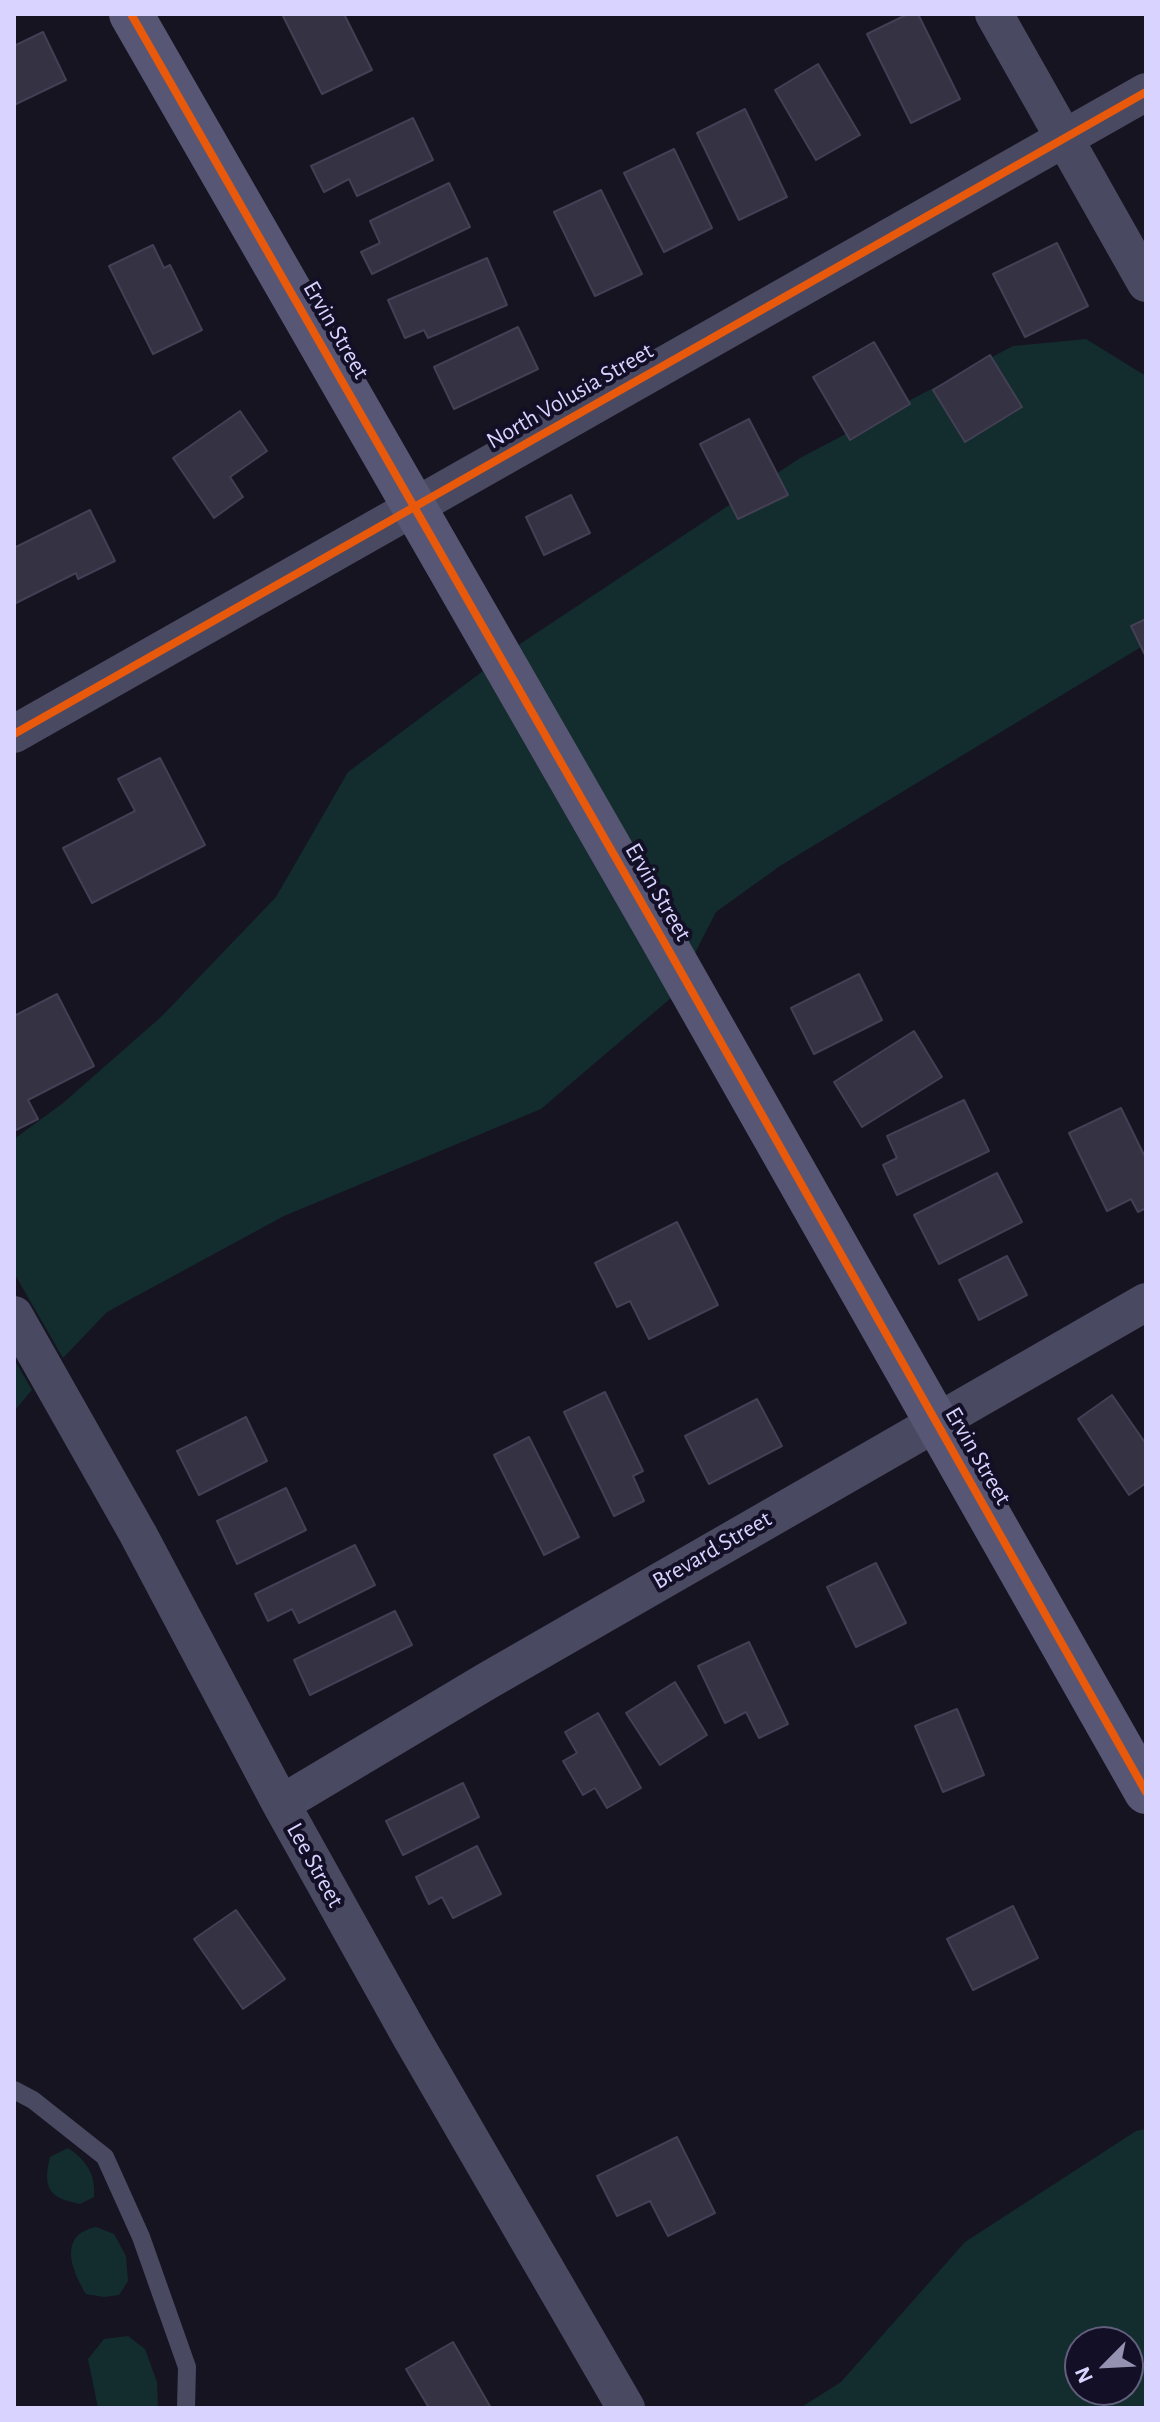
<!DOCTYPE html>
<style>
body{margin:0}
#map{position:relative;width:1160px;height:2422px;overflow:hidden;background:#161421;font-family:"Alegreya Sans",sans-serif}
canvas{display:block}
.frame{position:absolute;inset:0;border:16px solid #d9d4ff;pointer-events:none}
.north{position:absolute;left:1064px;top:2326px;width:80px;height:80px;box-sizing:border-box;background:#130f26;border:2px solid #625e7d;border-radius:50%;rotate:246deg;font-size:22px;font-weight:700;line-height:32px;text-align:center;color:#d9d4ff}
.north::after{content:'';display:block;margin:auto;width:28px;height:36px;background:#9591b1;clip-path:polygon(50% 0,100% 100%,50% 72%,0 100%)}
</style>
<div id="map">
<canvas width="1160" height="2422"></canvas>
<div class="frame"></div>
<div class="north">N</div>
</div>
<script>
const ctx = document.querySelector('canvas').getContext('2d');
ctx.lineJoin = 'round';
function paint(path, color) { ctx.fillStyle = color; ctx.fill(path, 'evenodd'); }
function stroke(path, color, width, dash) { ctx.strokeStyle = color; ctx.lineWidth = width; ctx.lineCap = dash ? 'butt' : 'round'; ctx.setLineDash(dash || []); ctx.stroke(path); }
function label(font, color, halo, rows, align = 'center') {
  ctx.font = font + ' "Alegreya Sans",sans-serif'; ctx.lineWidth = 8; ctx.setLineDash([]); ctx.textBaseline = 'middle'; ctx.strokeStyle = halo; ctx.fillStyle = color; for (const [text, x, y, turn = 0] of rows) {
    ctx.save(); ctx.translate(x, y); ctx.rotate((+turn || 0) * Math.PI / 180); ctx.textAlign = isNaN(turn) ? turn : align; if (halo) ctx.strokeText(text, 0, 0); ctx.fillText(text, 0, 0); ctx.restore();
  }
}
const green = new Path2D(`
 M1086 339 1146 376V644L780 866 716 912 695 953 517 646 800 458 1013 346Z
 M483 671 671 998 541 1109 284 1216 107 1312 63 1358 14 1273V1139L63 1103 161 1017 276 897 348 772Z
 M14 1359 32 1390 14 1411Z
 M1146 2129V2408H800L841 2382 965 2242 1136 2131ZM1128 2342V2390H1080V2342Z
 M68 2148C86 2160 96 2174 94 2197L80 2204C50 2198 42 2189 50 2157Z
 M96 2227 114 2234 126 2256 128 2281 119 2295 104 2297 86 2294C71 2269 58 2235 96 2227Z
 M128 2336 145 2349 157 2382 158 2408H98L88 2359 104 2339Z`);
const building = new Path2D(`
 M282 14H344L372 70 322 94Z
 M908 14H918L960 99 911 123 867 34Z
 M43 32 66 80 14 105V46Z
 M818 64 860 135 816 160 775 90Z
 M745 109 787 197 739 220 697 133Z
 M413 118 433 160 357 196 349 179 324 192 311 166Z
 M674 149 712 228 664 252 624 173Z
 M449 183 470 227 372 274 361 252 380 243 370 221Z
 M601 190 642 274 595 296 554 212Z
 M1057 243 1088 306 1025 337 993 274Z
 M153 245 164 268 170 265 202 330 153 354 109 266Z
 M487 258 507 305 428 338 424 330 405 338 388 300Z
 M518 327 538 369 454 409 434 367Z
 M874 342 910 404 850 440 813 377Z
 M990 355 1022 407 965 442 933 390Z
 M240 411 267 451 230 477 243 497 214 518 173 458Z
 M749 419 788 495 738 519 700 444Z
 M571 495 590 533 544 555 526 517Z
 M90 510 115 561 78 579 76 573 14 604V548Z
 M1146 619V657L1131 626Z
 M160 758 205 845 92 903 63 848 135 811 118 779Z
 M859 974 882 1020 814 1054 791 1008Z
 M57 994 94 1066 28 1100 38 1119 14 1131V1016Z
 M914 1031 942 1077 862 1127 834 1082Z
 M964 1100 989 1151 897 1195 883 1165 897 1158 887 1136Z
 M1121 1108 1146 1159V1208L1138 1212 1131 1199 1107 1211 1069 1133Z
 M997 1173 1022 1222 939 1264 914 1215Z
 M677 1222 718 1305 649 1339 630 1301 617 1307 595 1263Z
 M1007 1256 1027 1295 979 1320 959 1280Z
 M605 1392 643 1471 633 1476 644 1501 614 1516 564 1412Z
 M1112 1395 1146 1444V1483L1129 1495 1078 1419Z
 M757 1399 782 1446 709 1484 685 1436Z
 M246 1417 267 1461 199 1495 177 1451Z
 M529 1437 579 1537 544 1555 494 1455Z
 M286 1488 306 1530 237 1564 217 1521Z
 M355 1545 375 1585 299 1623 292 1609 268 1621 255 1594Z
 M876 1563 906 1623 856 1647 827 1587Z
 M395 1611 412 1645 310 1695 294 1660Z
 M749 1642 788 1724 759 1738 746 1712 725 1723 698 1666Z
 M675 1682 707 1735 660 1765 626 1713Z
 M957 1709 984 1775 943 1792 915 1726Z
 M598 1713 641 1788 607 1808 595 1788 583 1795 563 1761 577 1753 565 1732Z
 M463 1783 479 1817 403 1855 386 1821Z
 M477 1846 501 1894 453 1918 442 1897 429 1904 416 1877Z
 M1013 1906 1038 1958 973 1990 947 1939Z
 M236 1910 285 1979 243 2009 194 1939Z
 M677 2137 715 2213 668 2236 650 2201 617 2216 597 2176Z
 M453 2342 491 2408H429L406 2369Z`);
const lane = new Path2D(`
 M14 2090 33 2100 105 2157 141 2237 187 2367 186 2408`);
const street = new Path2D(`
 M994 14 1146 283
 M14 734 1146 92
 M14 1315 138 1534 281 1804 411 2037 626 2408
 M281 1804 487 1681 1146 1302`);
const secondary = new Path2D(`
 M131 14 660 935 1146 1792`);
const cycleway = new Path2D(`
 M131 14 660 935 1146 1792
 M14 734 1146 92`);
const streetNames = [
 ["Ervin Street",336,330,60],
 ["North Volusia Street",570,396,-30],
 ["Ervin Street",658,892,60],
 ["Ervin Street",978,1456,60],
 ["Brevard Street",712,1550,-30],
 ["Lee Street",315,1865,61]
];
paint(green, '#132c2d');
paint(building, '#343243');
stroke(building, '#433f54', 2);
stroke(lane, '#4a4962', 18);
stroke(street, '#4a4962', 38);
stroke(secondary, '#575674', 44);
stroke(cycleway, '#e8590c', 8);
label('24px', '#d9d4ff', '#130f26', streetNames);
</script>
